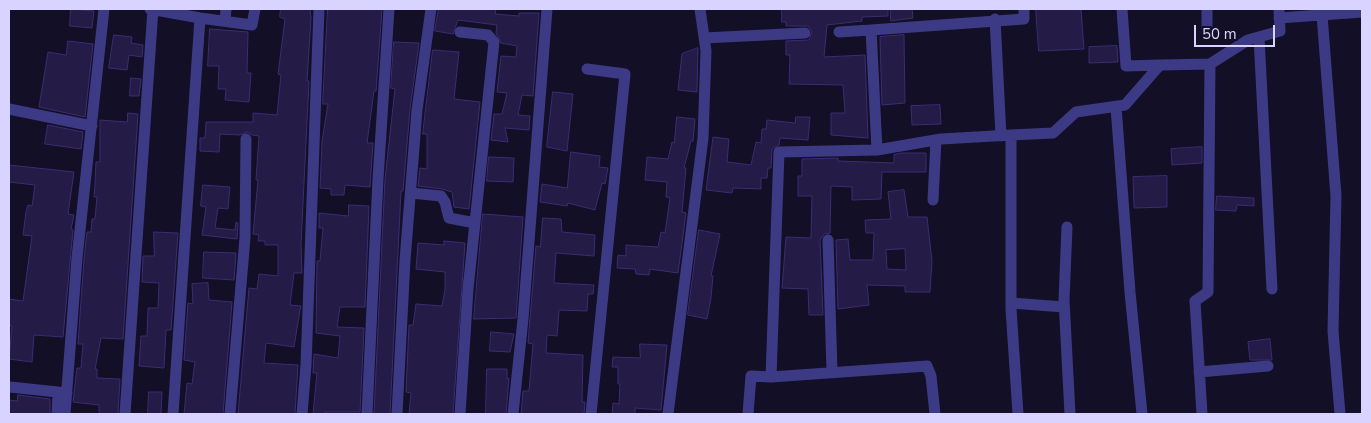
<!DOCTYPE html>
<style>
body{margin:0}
#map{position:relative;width:1371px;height:423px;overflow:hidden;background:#130f26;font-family:"Nunito Sans",sans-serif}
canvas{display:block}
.frame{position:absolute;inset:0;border:10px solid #d9d4ff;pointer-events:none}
.scale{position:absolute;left:1194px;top:25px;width:81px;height:22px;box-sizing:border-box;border:2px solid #d9d4ff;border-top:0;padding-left:6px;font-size:15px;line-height:18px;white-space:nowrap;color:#d9d4ff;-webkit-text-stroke:4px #130f26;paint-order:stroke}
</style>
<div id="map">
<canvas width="1371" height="423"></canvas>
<div class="frame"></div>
<div class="scale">50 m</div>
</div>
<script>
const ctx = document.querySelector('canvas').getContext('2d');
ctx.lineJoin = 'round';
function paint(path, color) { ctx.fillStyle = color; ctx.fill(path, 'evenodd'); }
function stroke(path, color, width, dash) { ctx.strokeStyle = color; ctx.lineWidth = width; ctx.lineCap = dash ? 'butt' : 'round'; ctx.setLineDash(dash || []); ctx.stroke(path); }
const building = new Path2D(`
 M71 9 94 11 92 28 70 26Z
 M281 9H310L311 18 307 81H309L301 244 302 273H294L290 305 301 306 300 310 294 347 266 343 264 363 298 365 295 414H238L249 288 257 289 259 274 278 276V245H265V241H258L259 235 253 234 258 180H256L259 136 252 135 247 132 240 135 220 134 219 152 200 151V138H205L206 122H253V113L277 115 281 75 278 74 285 19 280 17Z
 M328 9H382L376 91H374L367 143H373L370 187 345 185 344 195H331V189L320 188 322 141 328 104H323Z
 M439 9H496L495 14 519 16V13H539L533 96 522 95 518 115 530 116 529 130 505 128 508 142 491 140 494 114H502L507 93 497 92 501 56 516 57 517 46 501 43 496 33 497 25 458 20 453 34 435 31Z
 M782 9H888V16L862 17V21L827 25 824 57 865 55 868 138 831 135V113H845L843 85 789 84 790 55H786V41L809 40 812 32 808 26H786V22H782Z
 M891 9H912L913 18 891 21Z
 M1036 9H1081L1084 49 1039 51Z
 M210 29 248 32 247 73H251L249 102 225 100 226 89H218L219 66H208Z
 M114 35 132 37 131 43 143 45 142 57 129 55 127 70 109 68Z
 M904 35 905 103 882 105 880 37Z
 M68 41 93 44 85 117 39 107 48 52 66 55Z
 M394 42 419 43 410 109 403 191H401L390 414H374L385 179 395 89 391 88Z
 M1117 46 1118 62 1089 63V47Z
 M698 48 697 92 678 90 682 54Z
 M433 50 459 52 454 99 480 102 469 209 454 207 452 192 442 189 418 186 420 168 427 169V134H423Z
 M131 78 141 79 139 96H130Z
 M553 92 573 94 567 151 547 147Z
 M940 105 941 124 912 125 911 106Z
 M128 113 138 114 123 339 101 338 95 369H97V378L120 379 118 414H99V405L73 402 77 368H81L83 344H78L84 259 87 232H91L92 219H95L97 197H94L95 184 96 162H100V120L127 122Z
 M677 117 695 119 693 141H691L684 168H686L682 212 686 213 678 273 650 269 649 275 636 274 635 269 617 268 618 255 626 256V245L658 247 661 232 665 233 670 198 666 197 667 182 645 180 647 157 668 159 672 142 674 143Z
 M796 117H810L808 140 780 138 779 145 772 149 771 168H768L767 178H761V189L733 188 732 193 706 190 713 137 729 139 727 162 751 165 756 142 761 143 762 129H766L767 120 795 123Z
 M48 125 83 132 81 149 45 144Z
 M1202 147V163L1172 165 1171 149Z
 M571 152 600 156 599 167 608 168 605 184 602 183 595 210 568 203 567 206 540 202 542 184 567 188Z
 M902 153H926V172H882L881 199 852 200V187L831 186 830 233 824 234 820 240 823 315H809L808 289 782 288 786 237 811 238 812 196H798V176H802V159L838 158V161L894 163V155Z
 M489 157 514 158 513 182 487 181Z
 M9 165 74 172 68 214 74 215 71 229 73 230 63 337 34 335 32 362 9 359 12 326 9 325V299L23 301 32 236 23 235 26 212 28 205 32 206 35 185 9 182Z
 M1167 176V207L1134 208 1133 177Z
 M203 185 230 187 228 209 218 208 215 228 235 230 236 222 238 223 237 239 202 235 206 207 201 206Z
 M904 190 908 217H927L932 261 930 292H905V286L867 285 869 305 838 309 836 240 848 239 850 260H873L874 233H866L865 220 891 219 888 192ZM905 249 906 270 887 269 886 250Z
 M1217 196 1254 198V206L1237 205 1236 211 1216 210Z
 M349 205 369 206 365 307H340L337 327 364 328 360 412H325V414H313L317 373H313L314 354 338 358 340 336 316 333 317 261H320L323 228H319V213L348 216Z
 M483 214 523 217 516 318 474 319Z
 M543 218 561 219 562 232 595 235 594 256 556 253 554 283 594 285 593 294H588L587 311 559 310 557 336 547 335 546 353 583 355 582 402H585L584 414H521L523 391H529L533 344 528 343 536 246 540 247Z
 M699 230 720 234 711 276H713L711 298 707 319 688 315Z
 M154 232 178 233 171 330H166L164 368 139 366 141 336H147L148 308H158L159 283 142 282 143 256H154Z
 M444 241 465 243 453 414H409L411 393 406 392 409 325H413L416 304 442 306 445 289V272L416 269 418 243 444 245Z
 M204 252 236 253 234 280 203 278Z
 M208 283 209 300 232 302 223 414H184L187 383 192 384 195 362 184 360 188 303 193 304 192 284Z
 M491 332 514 334 510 352 490 351Z
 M1270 339 1272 360H1250L1248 342Z
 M640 344 667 345 661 410 635 408V414H612L613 403 619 404 620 384H618V367H612L613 357 640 358Z
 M487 369H507V379L509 378 506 414H486Z
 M149 392H162L161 414H148Z
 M18 395 50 399V414H9V400L17 401Z`);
const street = new Path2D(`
 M150 9 200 18
 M1122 9 1126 66 1160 65
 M1207 9V28
 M1322 15 1336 196 1333 331 1340 414
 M1279 18 1362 12
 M995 19 1001 136
 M225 21 226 9
 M839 32 871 30
 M1259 37 1272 289
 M704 38 805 33
 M587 69 625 74 591 414
 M1116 107 1130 292 1142 414
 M9 109 92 126
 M877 150 871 30 1024 19V9
 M411 193 441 196 445 202 449 218 475 223
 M933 200 936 140
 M1067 227 1064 300 1070 414
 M828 240 832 372
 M1011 303 1064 307
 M1199 372 1268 366
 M10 387 67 393
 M57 414 58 392
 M65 414 77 258 104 9
 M125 414 153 9
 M173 414 200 18 252 25 255 9
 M230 414 245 238 246 139
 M302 414 306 365 319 9
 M367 414 378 179 389 9
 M397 414 405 260 417 110 431 9
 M460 414 468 289 494 42 488 35 460 32
 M513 414 523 319 547 9
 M668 414 703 138 706 51 700 9
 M748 414 751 376 771 377
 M935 414 931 376 927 366 771 377 779 152 877 150 941 139 1011 135
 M1018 414 1011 309V135L1053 133 1076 112 1125 105 1160 65 1210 64 1248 40 1280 31 1279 9
 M1202 414 1195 301 1208 292 1210 64`);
paint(building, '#241b47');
stroke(building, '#3b2d73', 1);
stroke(street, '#3d3a85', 11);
</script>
